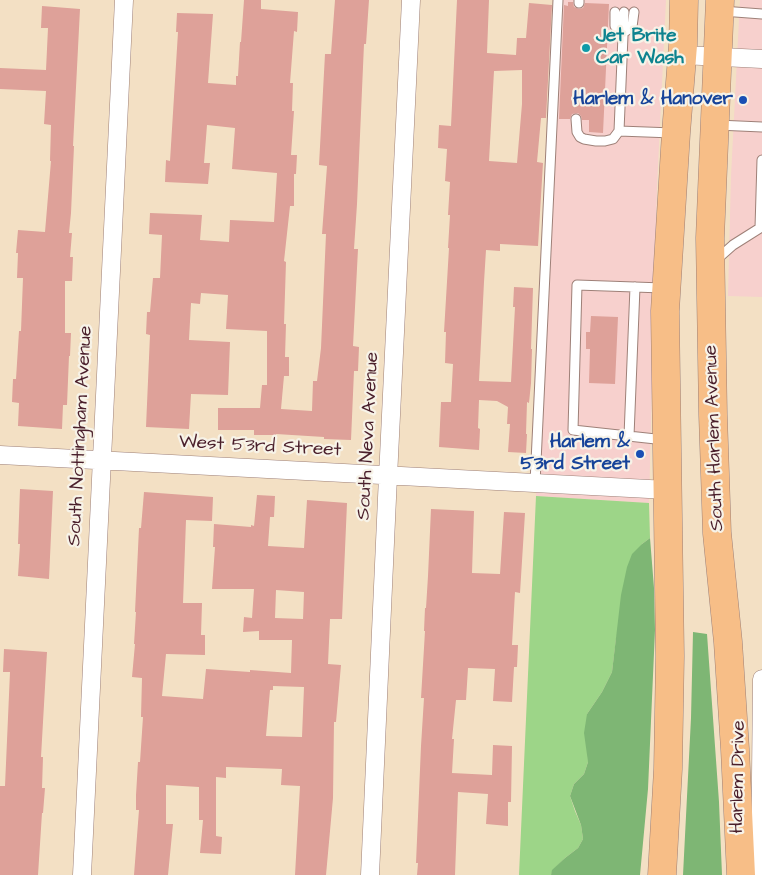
<!DOCTYPE html>
<html>
<head>
<meta charset="utf-8">
<style>
	body { margin:0 }
	canvas { display:block; background:#f3e0c4 }
</style>
</head>
<body>
<canvas width="762" height="875"></canvas>
<script>
const c = document.querySelector('canvas').getContext('2d');
c.lineJoin = 'round';
function fill(path, color) { c.fillStyle = color; c.fill(path, 'evenodd'); }
const toPath = rows => new Path2D(rows.map(r => 'M' + r).join(''));
function stroke(path, color, width, dash) { c.strokeStyle = color; c.lineWidth = width; c.lineCap = dash ? 'butt' : 'round'; c.setLineDash(dash || []); c.stroke(path); }
function label(font, color, halo, rows, align = 'center') {
  c.font = font + ' "Architects Daughter",sans-serif'; c.lineWidth = 4.5; c.setLineDash([]); c.textBaseline = 'middle'; c.strokeStyle = halo; c.fillStyle = color; for (const [text, x, y, turn = 0] of rows) {
    c.save(); c.translate(x, y); c.rotate((+turn || 0) * Math.PI / 180); c.textAlign = isNaN(turn) ? turn : align; if (halo) c.strokeText(text, 0, 0); c.fillText(text, 0, 0); c.restore();
  }
}
const built = toPath([
	[558,0,666,0,657,187,649,503,536,496],
	[740,0,762,0,762,297,728,296,731,176]
]);
const green = toPath([
	[536,496,649,503,650,538,642,544,616,639,612,672,602,692,587,714,588,762,584,774,574,784,570,796,575,811,581,825,583,839,578,848,565,858,553,870,551,875,519,875]
]);
const forest = toPath([
	[650,538,654,588,655,630,648,789,640,875,551,875,552,870,565,858,578,848,583,839,581,825,570,796,574,784,584,774,588,762,584,733,587,714,602,692,612,672,621,595,627,567,632,554,642,544],
	[693,632,707,634,719,802,722,875,683,875,691,718]
]);
const building = toPath([
	[244,0,261,0,261,9,298,12,297,32,294,31,290,83,293,83,292,111,294,111,291,155,297,155,296,174,294,174,294,206,290,206,284,261,286,262,284,324,286,324,285,357,289,357,289,376,284,376,281,409,312,411,313,381,317,381,321,348,326,234,322,234,327,166,319,165,325,54,331,54,335,0,369,0,366,44,364,44,357,204,354,249,358,249,353,346,359,347,358,371,354,371,351,440,324,439,324,437,276,434,276,435,254,435,254,430,218,430,218,408,260,408,262,385,267,385,267,331,226,329,228,295,201,293,200,304,191,303,189,340,230,342,228,395,191,394,189,429,146,427,150,335,146,334,147,312,150,312,153,278,160,278,162,235,149,234,150,213,202,215,200,240,229,242,230,220,274,222,277,173,232,169,235,128,207,125,204,163,210,163,208,184,165,182,166,160,170,161,178,32,176,32,177,13,213,14,208,83,236,85,236,76,238,76,240,42,241,42],
	[457,0,489,0,487,53,516,55,517,38,526,38,529,3,552,5,546,118,541,118,537,162,543,163,538,246,500,244,500,251,486,250,484,282,479,381,511,382,515,307,513,307,514,287,533,288,531,349,532,349,531,383,529,403,527,402,526,434,527,434,526,453,508,452,510,424,507,424,508,407,497,401,479,400,478,428,480,429,479,450,439,447,441,402,451,402,453,364,445,363,446,332,444,332,449,248,448,248,450,215,448,215,450,182,445,181,447,149,438,148,439,125,451,126],
	[522,70,522,104,517,163,489,161,494,71],
	[568,2,573,2,574,7,579,9,583,8,585,3,609,4,603,133,589,132,589,120,582,120,581,116,578,113,572,114,570,119,559,119,564,5,568,6],
	[42,6,80,9,73,146,74,146,71,213,69,233,72,233,70,257,73,257,72,281,65,281,65,333,71,333,70,356,69,356,67,405,63,405,62,429,18,426,19,403,12,402,13,379,16,379,19,331,21,331,23,278,17,278,18,253,16,253,18,230,45,232,51,161,50,161,51,125,44,124,46,91,0,89,0,68,46,70,48,28,41,28],
	[591,316,618,317,615,384,589,383,590,349,586,349,586,332,590,332],
	[20,489,53,491,49,579,18,576,20,544,18,544],
	[144,492,213,497,212,521,186,520,183,603,202,603,201,635,205,635,205,655,166,654,162,696,203,699,206,669,250,672,250,670,291,673,292,640,259,640,259,631,243,632,244,617,252,618,254,589,212,589,215,547,213,547,214,524,251,527,251,525,254,526,257,495,275,496,274,517,270,517,268,546,304,548,307,500,347,503,342,619,330,619,328,664,341,665,336,722,334,722,333,798,326,875,295,875,300,786,281,785,282,769,226,767,226,778,216,777,216,836,222,837,221,854,200,853,203,820,199,820,199,787,166,785,166,824,173,824,168,875,134,875,139,810,136,810,136,795,138,762,140,762,143,717,141,717,142,678,132,677,135,644,134,644,136,612,135,612,139,528,141,528],
	[276,590,304,592,303,619,275,618],
	[273,686,304,687,302,737,266,736,270,690,273,690],
	[431,509,474,511,472,573,500,574,504,512,525,513,520,593,515,592,512,645,518,645,517,667,514,667,512,702,493,701,495,669,468,668,466,700,456,700,452,739,454,739,452,773,492,775,493,745,512,746,511,802,508,802,508,826,486,824,488,794,458,792,455,875,417,875,418,863,416,863,421,746,424,698,421,698,425,631,424,631,425,608,426,608,428,576],
	[4,649,47,652,41,757,43,757,42,788,45,788,43,813,42,813,38,875,0,875,0,786,5,786,10,672,3,672]
]);
const service = toPath([
	[579,3,579,0],
	[722,11,762,14],
	[615,12,615,26,623,33],
	[624,12,619,131,673,133],
	[623,33,632,27,634,12],
	[576,119,577,132,580,137,584,139,596,141,605,141,613,139,619,131],
	[717,125,762,127],
	[715,261,733,245,760,228,762,160],
	[663,288,577,285,573,430,665,440],
	[629,436,635,287],
	[535,483,558,0]
]);
const minor = toPath([
	[682,55,762,59],
	[0,455,668,490],
	[82,875,124,0],
	[370,875,387,498,411,0],
	[760,875,762,679]
]);
const primary = toPath([
	[720,0,710,238,713,415,717,533,728,642,735,749,741,875],
	[662,875,668,769,670,656,665,311,676,133,683,45,684,0]
]);
const markers = [
	[586,48,5,"#0f9aa8"],
	[743,100,5,"#1a4fb4"],
	[640,454,5,"#1a4fb4"]
];
const cultureNames = [
	["Jet Brite",596,37],
	["Car Wash",596,59]
];
const transitNames = [
	["Harlem & Hanover",733,100],
	["Harlem &",630,443],
	["53rd Street",630,465]
];
const streetNames = [
	["South Nottingham Avenue",81,436,-87],
	["South Neva Avenue",369,436,-87],
	["South Harlem Avenue",715,438,-92],
	["West 53rd Street",260,447,3],
	["Harlem Drive",739,777,-89]
];
fill(built, '#f7d0cd');
fill(green, '#9dd588');
fill(forest, '#7eb674');
fill(building, '#dea199');
stroke(service, '#9e8078', 11);
stroke(minor, '#9e8078', 19);
stroke(primary, '#9e8078', 29);
stroke(service, '#fff', 9);
stroke(minor, '#fff', 18);
stroke(primary, '#f7be87', 28);
for (const [x, y, r, color] of markers) { const dot = new Path2D(); dot.arc(x, y, r, 0, 2 * Math.PI); c.fillStyle = color; c.fill(dot); stroke(dot, '#f7f3e8', 2); }
label('bold 19px', '#0d838f', '#f7f3e8', cultureNames, 'left');
label('bold 19px', '#164399', '#f7f3e8', transitNames, 'right');
label('19px', '#4a1f2b', '#f7f3e8', streetNames);
</script>
</body>
</html>
